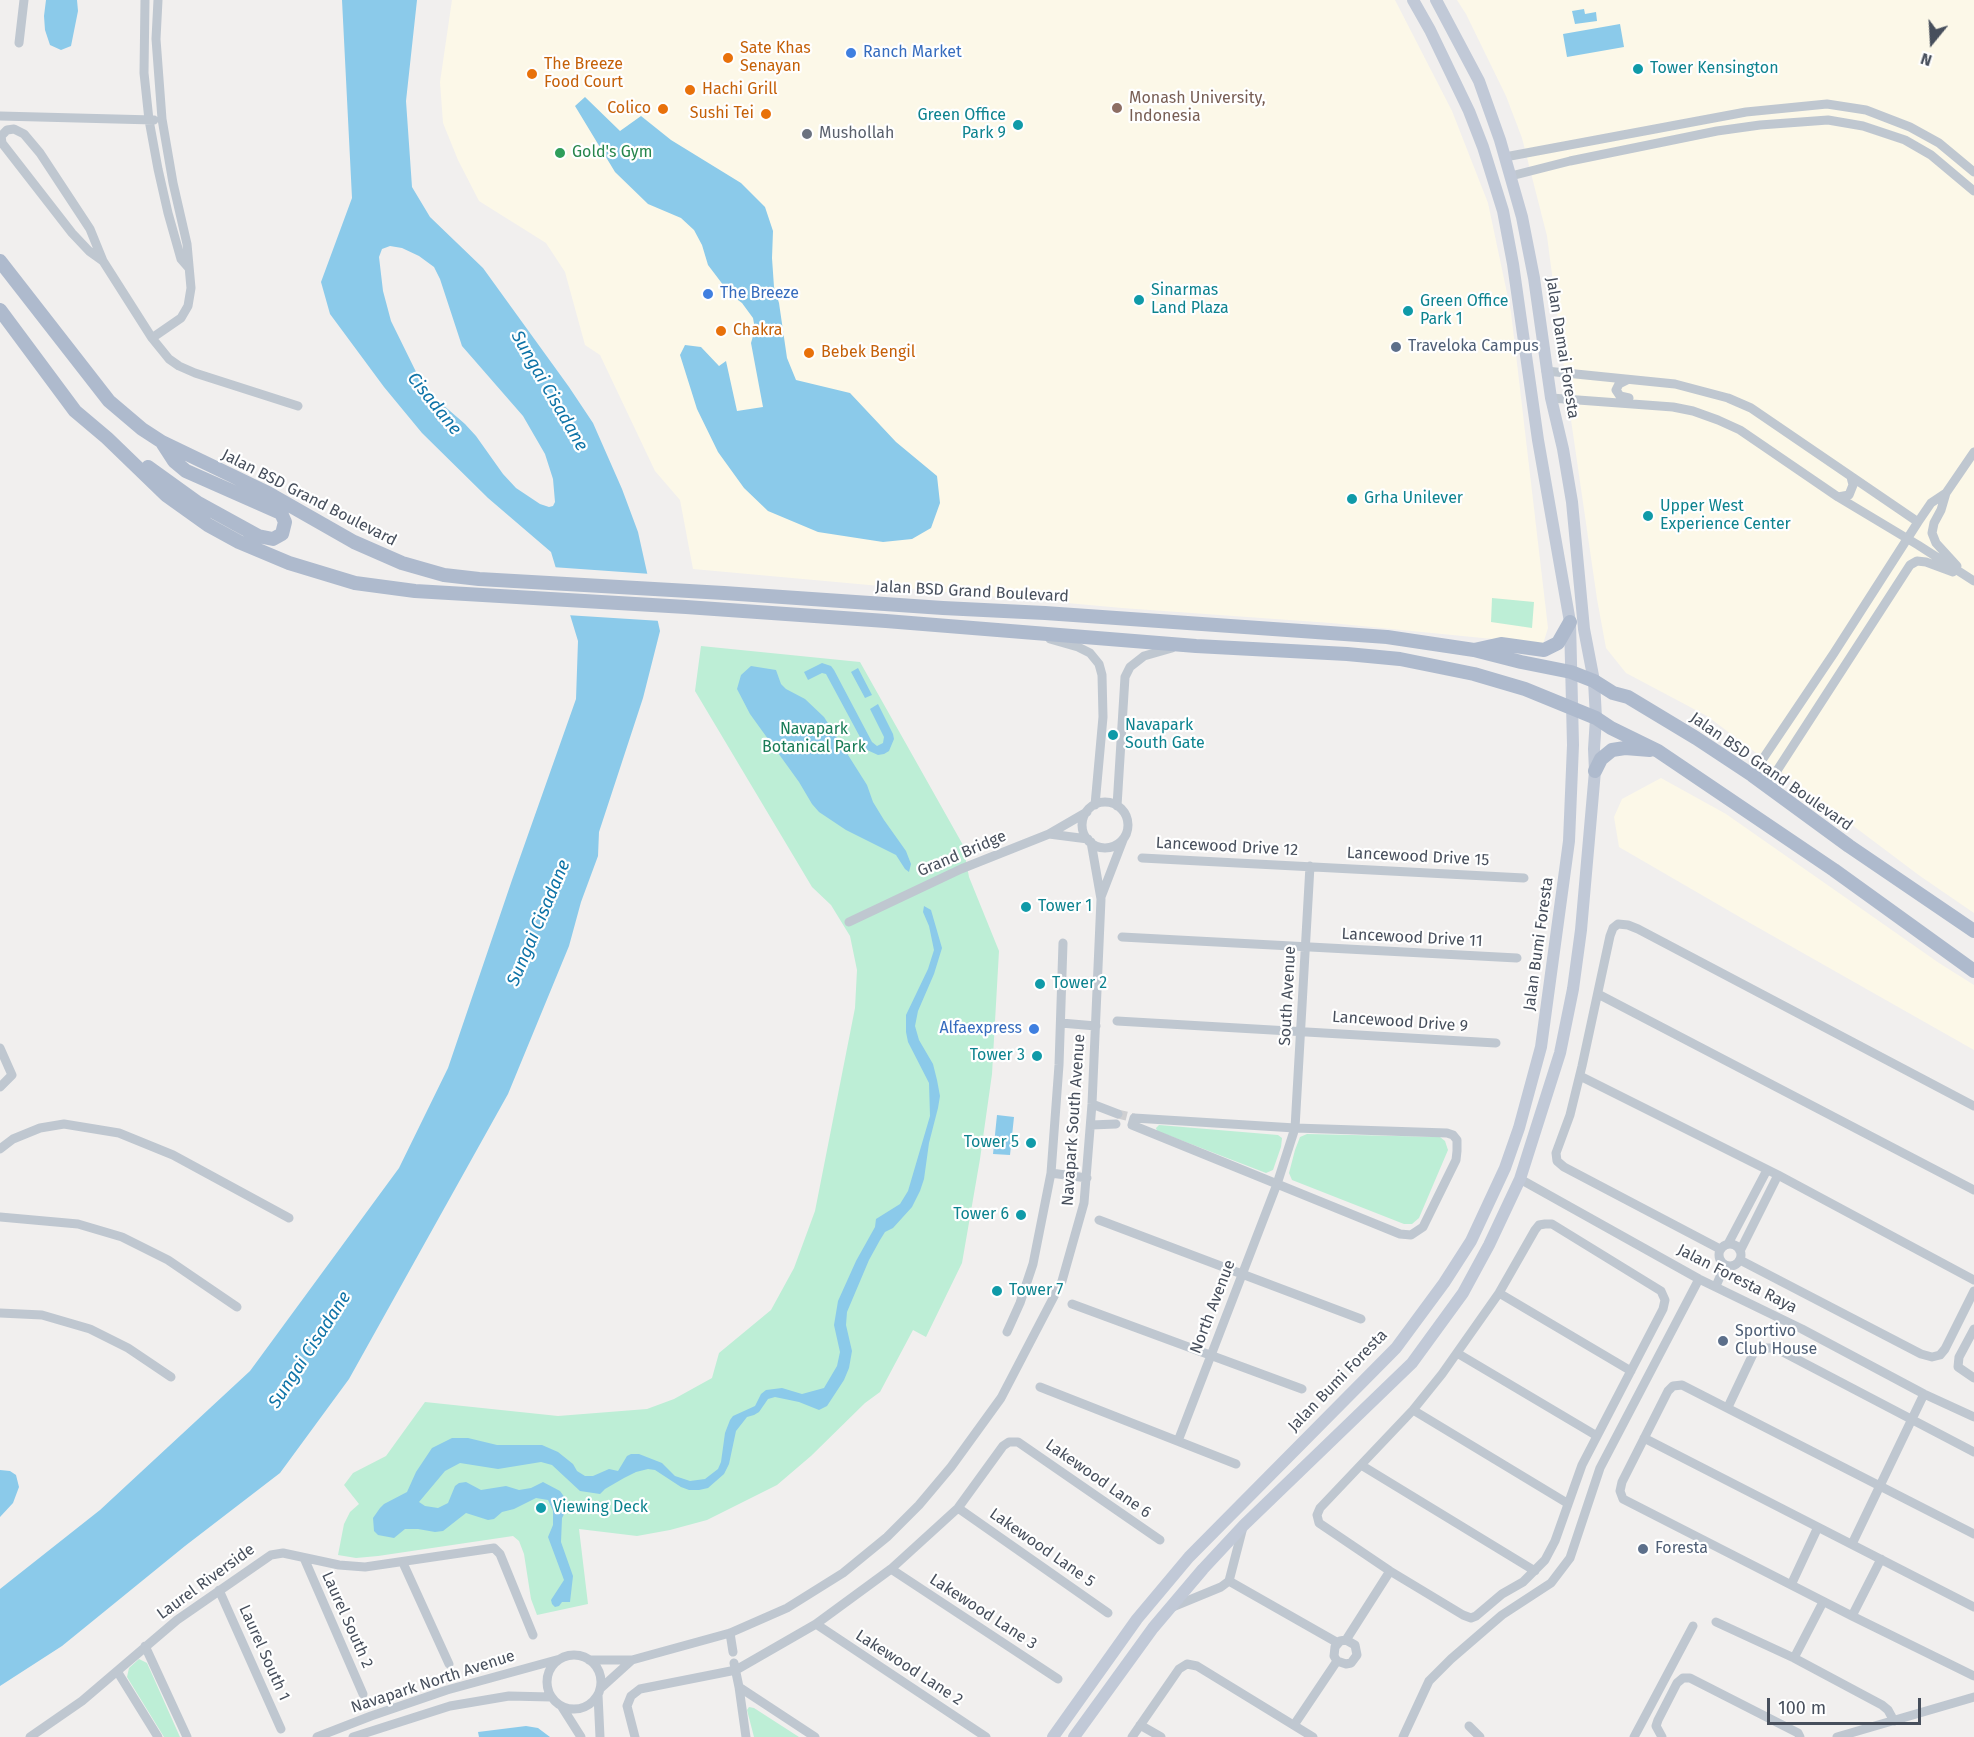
<!DOCTYPE html>
<html>
<head>
<meta charset="utf-8">
<style>
	body { margin:0 }
	#map { position:relative; width:1974px; height:1737px; overflow:hidden; background:#f1efee; font-family:"Fira Sans",sans-serif }
	canvas { display:block }
	.north { position:absolute; left:1902px; top:12px; width:60px; height:60px; -webkit-text-stroke:4px #fff; paint-order:stroke; rotate:198deg; font-size:16px; font-weight:700; line-height:24px; text-align:center; color:#474f5c }
	.north::after { content:''; display:block; margin:auto; width:21px; height:27px; background:#474f5c; clip-path:polygon(50% 0,100% 100%,50% 72%,0 100%) }
	.scale { position:absolute; left:1767px; top:1698px; width:154px; height:27px; box-sizing:border-box; border:3px solid #474f5c; border-top:0; padding-left:8px; font-size:18px; line-height:21px; white-space:nowrap; color:#474f5c; -webkit-text-stroke:4px #fff; paint-order:stroke }
</style>
</head>
<body>
<div id="map">
<canvas width="1974" height="1737"></canvas>
<div class="north">N</div>
<div class="scale">100 m</div>
</div>
<script>
const c = document.querySelector('canvas').getContext('2d');
c.lineJoin = 'round';
function fill(path, color) { c.fillStyle = color; c.fill(path, 'evenodd'); }
const toPath = rows => new Path2D(rows.map(r => 'M' + r).join(''));
function stroke(path, color, width, dash) { c.strokeStyle = color; c.lineWidth = width; c.lineCap = dash ? 'butt' : 'round'; c.setLineDash(dash || []); c.stroke(path); }
function label(font, color, halo, rows, align = 'center') {
  c.font = font + ' "Fira Sans",sans-serif'; c.lineWidth = 4.5; c.setLineDash([]); c.textBaseline = 'middle'; c.strokeStyle = halo; c.fillStyle = color; for (const [text, x, y, turn = 0] of rows) {
    c.save(); c.translate(x, y); c.rotate((+turn || 0) * Math.PI / 180); c.textAlign = isNaN(turn) ? turn : align; if (halo) c.strokeText(text, 0, 0); c.fillText(text, 0, 0); c.restore();
  }
}
const commercial = toPath([
	[452,0,1395,0,1452,111,1488,203,1511,312,1548,628,1543,644,1331,623,1122,608,693,569,680,500,655,471,600,355,585,345,565,272,546,243,479,201,458,160,443,123,440,82],
	[1457,0,1974,0,1974,913,1920,876,1707,716,1626,673,1606,648,1597,599,1570,413,1547,236,1522,138,1506,96,1466,14],
	[1661,778,1726,814,1939,963,1974,985,1974,1050,1750,923,1619,847,1614,817,1622,799]
]);
const green = toPath([
	[1492,598,1534,602,1532,628,1491,622],
	[701,646,860,662,963,845,969,877,999,951,992,1074,980,1159,962,1263,926,1337,913,1330,880,1392,865,1403,811,1456,777,1485,707,1520,670,1530,637,1536,579,1529,588,1604,537,1615,531,1599,524,1554,519,1541,513,1536,378,1556,356,1558,338,1555,344,1524,350,1512,359,1504,344,1485,353,1473,386,1456,425,1402,558,1416,647,1409,674,1399,712,1378,719,1353,771,1310,794,1268,815,1211,855,1008,857,970,850,936,831,905,812,887,695,691],
	[1159,1125,1278,1135,1282,1138,1281,1147,1273,1170,1266,1173,1157,1131,1156,1128],
	[1307,1134,1440,1137,1445,1141,1448,1150,1419,1218,1412,1224,1404,1224,1292,1180,1289,1173,1295,1150,1300,1137],
	[139,1659,147,1663,180,1737,164,1737,127,1677,129,1668],
	[749,1707,754,1708,799,1737,754,1737,747,1710]
]);
const water = toPath([
	[46,0,77,0,78,11,71,46,61,50,50,45,45,30,44,16],
	[342,0,417,0,406,101,412,187,430,217,483,268,569,387,593,423,622,489,638,532,660,631,643,698,599,832,598,856,581,902,569,946,508,1094,349,1379,280,1473,185,1546,62,1646,0,1686,0,1589,100,1510,250,1371,399,1168,448,1068,512,880,576,699,578,641,551,552,488,498,422,433,384,387,330,314,321,282,352,198],
	[390,246,402,248,419,256,434,267,440,279,462,346,523,416,545,454,553,479,555,502,553,506,549,507,540,504,516,488,503,474,476,436,465,424,435,398,421,382,391,321,383,291,379,257,382,249],
	[1584,9,1585,14,1596,12,1597,21,1575,24,1572,11],
	[1620,24,1624,47,1567,57,1563,34],
	[585,97,620,131,641,116,671,140,741,183,765,207,773,231,772,258,774,287,779,303,787,358,796,380,850,393,896,442,937,476,940,503,931,528,912,539,883,542,818,532,768,511,744,488,718,452,697,409,680,355,685,345,701,347,719,366,726,361,737,411,763,407,751,343,755,329,753,318,742,303,730,294,708,265,702,245,694,230,681,218,648,204,615,172,575,106],
	[822,663,831,666,834,670,872,742,877,746,883,743,884,737,870,709,878,704,893,734,894,739,889,751,884,754,878,755,867,750,826,674,822,673,808,680,804,672],
	[751,666,776,670,781,684,786,689,805,699,824,717,867,785,873,802,884,820,906,851,911,864,909,872,905,869,896,855,846,830,819,812,812,804,799,782,750,714,737,689,741,675],
	[858,668,872,695,865,698,851,672],
	[924,906,931,910,942,948,934,974,918,1011,915,1026,919,1040,933,1064,937,1080,940,1096,938,1108,929,1143,924,1179,920,1191,912,1207,893,1228,885,1232,880,1240,869,1260,847,1312,846,1325,852,1351,849,1368,844,1380,827,1406,819,1410,799,1402,775,1397,768,1399,759,1412,754,1415,747,1417,736,1431,729,1464,724,1474,708,1488,699,1490,689,1490,681,1487,655,1470,648,1469,636,1472,624,1478,605,1489,600,1494,580,1491,552,1465,541,1462,498,1469,460,1463,445,1471,419,1502,425,1506,438,1508,448,1503,455,1486,459,1483,466,1482,481,1490,506,1486,519,1490,531,1488,543,1482,560,1491,565,1498,568,1507,562,1518,561,1542,573,1576,570,1602,562,1602,559,1606,555,1607,552,1604,551,1600,564,1580,548,1537,553,1525,553,1511,548,1500,536,1498,514,1509,502,1512,494,1519,488,1520,466,1513,443,1531,435,1532,418,1529,405,1529,394,1538,378,1535,374,1531,373,1518,380,1508,384,1504,407,1492,416,1472,432,1448,452,1438,468,1438,497,1445,542,1445,558,1452,573,1464,577,1471,585,1476,593,1476,609,1469,618,1471,627,1456,631,1454,639,1454,662,1463,675,1476,690,1481,705,1479,718,1469,721,1462,725,1433,730,1420,733,1416,755,1406,761,1394,766,1390,782,1388,802,1394,824,1388,837,1366,840,1352,834,1325,838,1301,856,1261,875,1227,876,1219,900,1204,908,1191,930,1116,929,1083,908,1042,906,1032,906,1015,928,969,934,950,929,926,923,912],
	[997,1115,1014,1117,1010,1155,993,1154],
	[0,1470,10,1471,16,1475,19,1487,13,1503,0,1517],
	[526,1726,538,1728,550,1737,479,1737,478,1732]
]);
const pier = toPath([
	[552,567,651,574,661,621,566,615]
]);
const streetTunnel = toPath([
	[1118,1114,1134,1118]
]);
const street = toPath([
	[145,0,144,73,149,120,158,169,168,213,181,259,188,267],
	[19,43,24,0],
	[0,116,154,120],
	[1505,157,1746,112,1827,104,1866,110,1910,127,1939,143,1974,172],
	[1511,176,1570,161,1717,131,1760,125,1828,120,1863,126,1905,140,1931,155,1974,191],
	[103,261,89,251,72,233,2,143,1,136,7,130,14,129,24,134,40,153,90,229,103,261,152,338,169,359,179,366,195,373,298,406],
	[152,338,181,318,188,306,191,288,187,244,173,183,162,119,156,39,158,0],
	[1546,371,1675,384,1728,398,1751,408,1918,522],
	[1627,380,1619,384,1616,390,1620,396,1629,398],
	[1551,398,1673,407,1693,411,1718,420,1740,430,1838,497,1918,545,1974,581],
	[1838,497,1849,495,1853,485,1851,477],
	[1957,566,1936,543,1932,533,1934,523,1941,510,1946,493,1974,452],
	[1050,639,1078,647,1090,653,1099,664,1102,675,1103,717,1095,805],
	[1752,775,1834,653,1918,522,1931,503,1946,493],
	[1767,786,1910,565,1917,561,1926,562,1953,572],
	'1082 825a23 23 0 1 1 46 0a23 23 0 1 1-46 0Z',
	[1117,806,1125,677,1130,667,1144,656,1172,648],
	[1049,834,1088,839],
	[1142,858,1524,878],
	[1101,897,1123,840],
	[849,922,961,869,1049,834,1087,812],
	[1122,937,1517,958],
	[1598,994,1974,1190],
	[1117,1021,1496,1043],
	[1061,1023,1096,1026],
	[0,1048,12,1075,0,1087],
	[1580,1076,1778,1175,1974,1280],
	[1092,1104,1118,1114],
	[1134,1118,1295,1128,1447,1133,1453,1135,1457,1140,1457,1151,1456,1160,1423,1227,1411,1235,1400,1234,1132,1125,1134,1118],
	[1091,1125,1116,1124],
	[0,1149,13,1139,40,1128,64,1124,119,1133,173,1155,289,1218],
	[1051,1173,1087,1178],
	[1520,1179,1699,1279,1802,1329,1924,1394,1974,1417],
	[0,1217,78,1224,122,1237,168,1260,237,1307],
	[1099,1220,1361,1319],
	[1545,1224,1552,1224,1661,1291,1665,1300,1663,1309,1582,1465,1555,1541,1545,1560,1523,1582,1502,1594,1476,1616,1471,1618,1463,1615,1390,1571,1319,1523,1317,1515,1320,1508,1413,1410,1442,1374,1499,1293,1535,1230,1539,1225,1545,1224],
	[1728,1244,1767,1170],
	'1719 1255a11 11 0 1 1 22 0a11 11 0 1 1-22 0Z',
	[1720,1249,1564,1167,1557,1161,1556,1153,1570,1115,1582,1066,1610,936,1613,928,1618,924,1628,925,1638,929,1974,1106],
	[1740,1251,1778,1175],
	[1740,1260,1921,1354,1932,1357,1940,1355,1945,1349,1974,1291],
	[1716,1286,1725,1265],
	[1499,1293,1631,1371],
	[1072,1304,1302,1389],
	[0,1313,42,1315,90,1329,128,1348,171,1377],
	[1974,1329,1959,1357,1958,1367,1974,1378],
	[1007,1332,1020,1303,1033,1264,1051,1173,1059,1065,1063,943],
	[1457,1353,1597,1436],
	[1040,1387,1236,1464],
	[1728,1407,1754,1352,1760,1348,1770,1348,1781,1351,1974,1452],
	[1413,1410,1567,1503],
	[1644,1438,1974,1607],
	[1178,1441,1277,1184,1295,1128,1310,866],
	[1361,1465,1535,1571],
	[958,1508,1108,1613],
	[1974,1534,1682,1385,1673,1386,1668,1391,1622,1482,1620,1491,1623,1499,1852,1616,1974,1676],
	[1852,1544,1924,1394],
	[304,1558,363,1694],
	[403,1563,449,1664],
	[891,1569,1058,1679],
	[1229,1581,1338,1643],
	[1791,1585,1818,1527],
	[219,1590,281,1729],
	[1170,1608,1221,1587,1229,1581,1243,1527],
	[1852,1616,1881,1559],
	[1716,1622,1794,1658,1882,1705,1888,1710,1894,1721],
	[816,1624,986,1737],
	[730,1633,733,1652],
	[1346,1640,1355,1645,1357,1655,1351,1663,1346,1664,1337,1661,1334,1656,1335,1647,1340,1641,1346,1640,1390,1571],
	[145,1646,187,1737],
	'547 1682a27 27 0 1 1 54 0a27 27 0 1 1-54 0Z',
	[1794,1658,1823,1602],
	[589,1660,632,1660,730,1633,787,1608,843,1573,887,1537,919,1505,951,1467,1001,1398,1062,1281,1084,1203,1092,1104,1101,899,1091,842],
	[734,1663,739,1687,815,1737],
	[117,1671,158,1737],
	[739,1687,746,1737],
	[601,1688,632,1660],
	[598,1695,600,1737],
	[562,1707,581,1737],
	[1140,1725,1161,1737],
	[1294,1725,1337,1661],
	[1469,1726,1480,1737],
	[30,1737,82,1701,177,1620,271,1555,283,1553,339,1565,365,1567,494,1548,500,1554,533,1635],
	[317,1737,371,1716,447,1690,560,1659],
	[353,1737,450,1706,509,1696,551,1697],
	[635,1737,627,1706,631,1696,640,1689,736,1670,816,1624,891,1569,958,1508,1003,1446,1009,1442,1018,1442,1160,1540],
	[1132,1737,1179,1669,1187,1664,1197,1666,1313,1737],
	[1403,1737,1429,1681,1451,1659,1502,1615,1551,1583,1570,1558,1600,1468,1699,1279],
	[1634,1737,1693,1626],
	[1662,1737,1656,1726,1658,1720,1677,1683,1683,1678,1690,1678,1798,1733,1800,1737],
	[1837,1737,1974,1697]
]);
const secondary = toPath([
	[1053,1737,1137,1619,1189,1557,1396,1348,1444,1283,1471,1241,1505,1168,1519,1128,1541,1047,1569,841,1573,745,1570,622,1538,440,1513,264,1503,211,1483,147,1469,111,1430,30,1413,0],
	[1074,1737,1153,1628,1203,1569,1244,1525,1412,1363,1463,1293,1489,1245,1520,1179,1560,1053,1573,989,1581,930,1595,771,1594,749,1596,718,1594,681,1584,629,1572,502,1563,449,1551,398,1534,278,1522,217,1500,140,1479,81,1436,0]
]);
const primary = toPath([
	[0,261,109,401,142,429,162,442,268,493,354,542,402,563,444,575,479,579,724,593,943,608,1045,613,1387,637,1474,650,1521,662,1571,672,1594,681,1613,693,1628,697,1696,738,1752,775,1849,846,1974,931],
	[0,310,75,411,107,438,166,495,208,525,239,542,289,563,355,583,415,591,686,607,886,621,1196,646,1347,654,1400,659,1474,674,1525,689,1596,718,1611,728,1658,751,1834,870,1974,971],
	[148,467,198,503,258,536,273,539,282,534,285,522,281,513,186,471,174,461,163,444],
	[1474,650,1501,644,1544,650,1558,643,1570,622],
	[1595,771,1601,759,1612,750,1625,748,1650,750]
]);
const markers = [
	[851,53,6,"#3f7fe0"],
	[728,58,6,"#e8710a"],
	[1638,69,6,"#0f9aa8"],
	[532,74,6,"#e8710a"],
	[690,90,6,"#e8710a"],
	[1117,108,6,"#8d6e63"],
	[663,109,6,"#e8710a"],
	[766,114,6,"#e8710a"],
	[1018,125,6,"#0f9aa8"],
	[807,134,6,"#6b7280"],
	[560,153,6,"#2e9e5b"],
	[708,294,6,"#3f7fe0"],
	[1139,300,6,"#0f9aa8"],
	[1408,311,6,"#0f9aa8"],
	[721,331,6,"#e8710a"],
	[1396,347,6,"#5c6f8a"],
	[809,353,6,"#e8710a"],
	[1352,499,6,"#0f9aa8"],
	[1648,516,6,"#0f9aa8"],
	[1113,735,6,"#0f9aa8"],
	[1026,907,6,"#0f9aa8"],
	[1040,984,6,"#0f9aa8"],
	[1034,1029,6,"#3f7fe0"],
	[1037,1056,6,"#0f9aa8"],
	[1031,1143,6,"#0f9aa8"],
	[1021,1215,6,"#0f9aa8"],
	[997,1291,6,"#0f9aa8"],
	[1723,1341,6,"#5c6f8a"],
	[541,1508,6,"#0f9aa8"],
	[1643,1549,6,"#5c6f8a"]
];
const foodNames = [
	["Sate Khas",740,49],
	["Senayan",740,67],
	["The Breeze",544,65],
	["Food Court",544,83],
	["Hachi Grill",702,90],
	["Colico",651,109,"right"],
	["Sushi Tei",754,114,"right"],
	["Chakra",733,331],
	["Bebek Bengil",821,353]
];
const shopNames = [
	["Ranch Market",863,53],
	["The Breeze",720,294],
	["Alfaexpress",1022,1029,"right"]
];
const cultureNames = [
	["Tower Kensington",1650,69],
	["Green Office",1006,116,"right"],
	["Park 9",1006,134,"right"],
	["Sinarmas",1151,291],
	["Land Plaza",1151,309],
	["Green Office",1420,302],
	["Park 1",1420,320],
	["Grha Unilever",1364,499],
	["Upper West",1660,507],
	["Experience Center",1660,525],
	["Navapark",1125,726],
	["South Gate",1125,744],
	["Tower 1",1038,907],
	["Tower 2",1052,984],
	["Tower 3",1025,1056,"right"],
	["Tower 5",1019,1143,"right"],
	["Tower 6",1009,1215,"right"],
	["Tower 7",1009,1291],
	["Viewing Deck",553,1508]
];
const educationNames = [
	["Monash University,",1129,99],
	["Indonesia",1129,117]
];
const worshipNames = [
	["Mushollah",819,134]
];
const leisureNames = [
	["Gold's Gym",572,153]
];
const serviceNames = [
	["Traveloka Campus",1408,347],
	["Sportivo",1735,1332],
	["Club House",1735,1350],
	["Foresta",1655,1549]
];
const streetNames = [
	["Jalan Damai Foresta",1562,348,81],
	["Jalan BSD Grand Boulevard",309,498,27],
	["Jalan BSD Grand Boulevard",972,592,3],
	["Jalan BSD Grand Boulevard",1771,772,35],
	["Lancewood Drive 12",1227,847,3],
	["Grand Bridge",962,854,-23],
	["Lancewood Drive 15",1418,857,3],
	["Lancewood Drive 11",1412,938,3],
	["Jalan Bumi Foresta",1539,944,-82],
	["South Avenue",1288,996,-87],
	["Lancewood Drive 9",1400,1022,4],
	["Navapark South Avenue",1074,1120,-86],
	["Jalan Foresta Raya",1737,1279,27],
	["North Avenue",1213,1307,-69],
	["Jalan Bumi Foresta",1338,1381,-46],
	["Lakewood Lane 6",1098,1479,35],
	["Lakewood Lane 5",1042,1548,35],
	["Laurel Riverside",206,1582,-36],
	["Lakewood Lane 3",983,1612,33],
	["Laurel South 2",347,1620,66],
	["Laurel South 1",264,1653,66],
	["Lakewood Lane 2",909,1668,33],
	["Navapark North Avenue",433,1682,-18]
];
const parkNames = [
	["Navapark",814,730],
	["Botanical Park",814,748]
];
const waterNames = [
	["Sungai Cisadane",549,391,60],
	["Cisadane",434,404,51],
	["Sungai Cisadane",539,923,-67],
	["Sungai Cisadane",310,1350,-57]
];
fill(commercial, '#fcf8e8');
fill(green, '#bdeed6');
fill(water, '#8bcaea');
fill(pier, '#f1efee');
stroke(streetTunnel, '#cfcfd1', 9, [9, 4.5]);
stroke(street, '#bfc7d0', 9);
stroke(secondary, '#c1c9d7', 12);
stroke(primary, '#aebacd', 14);
for (const [x, y, r, color] of markers) { const dot = new Path2D(); dot.arc(x, y, r, 0, 2 * Math.PI); c.fillStyle = color; c.fill(dot); stroke(dot, '#fff', 2); }
label('16px', '#c56008', '#fff', foodNames, 'left');
label('16px', '#366cbe', '#fff', shopNames, 'left');
label('16px', '#0d838f', '#fff', cultureNames, 'left');
label('16px', '#785e54', '#fff', educationNames, 'left');
label('16px', '#5b616d', '#fff', worshipNames, 'left');
label('16px', '#27864d', '#fff', leisureNames, 'left');
label('16px', '#4e5e75', '#fff', serviceNames, 'left');
label('16px', '#474f5c', '#fff', streetNames);
label('16px', '#187c57', '#fff', parkNames);
label('italic 18px', '#0e73a7', '#fff', waterNames);
</script>
</body>
</html>
